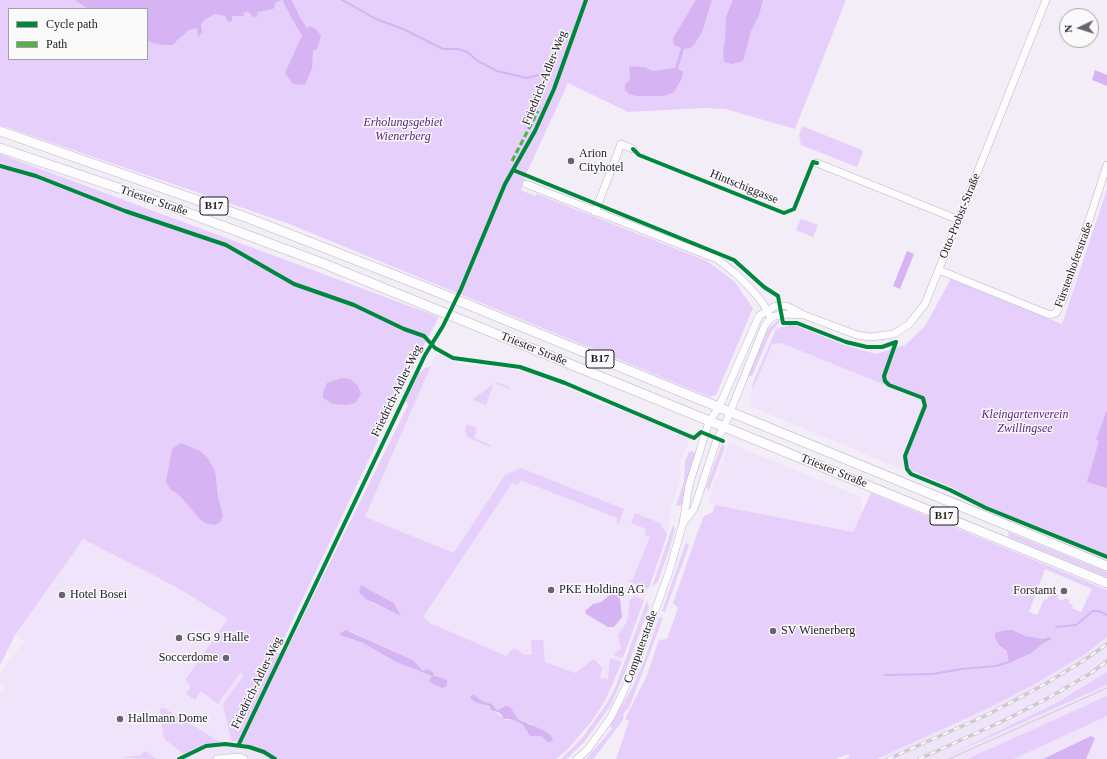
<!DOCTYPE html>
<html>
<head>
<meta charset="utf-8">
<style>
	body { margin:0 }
	#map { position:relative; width:1107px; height:759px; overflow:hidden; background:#f3edf8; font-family:"Times New Roman",serif }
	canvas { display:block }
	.legend { position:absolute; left:8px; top:8px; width:140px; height:52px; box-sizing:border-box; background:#fafafa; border:1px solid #a2a0a5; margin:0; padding:5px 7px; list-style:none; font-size:12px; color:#1f1925 }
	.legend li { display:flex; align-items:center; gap:8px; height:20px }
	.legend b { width:20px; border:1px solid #a2a0a5 }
	.north { position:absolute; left:1059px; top:8px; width:40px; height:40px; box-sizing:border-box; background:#fafafa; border:1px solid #a2a0a5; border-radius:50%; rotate:266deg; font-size:11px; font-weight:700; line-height:16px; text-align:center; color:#1f1925 }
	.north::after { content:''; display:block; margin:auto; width:14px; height:18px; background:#69636f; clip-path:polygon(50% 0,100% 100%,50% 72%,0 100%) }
</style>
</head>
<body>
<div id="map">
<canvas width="1107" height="759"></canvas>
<ul class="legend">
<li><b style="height:5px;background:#00873e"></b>Cycle path</li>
<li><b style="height:5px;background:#55b145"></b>Path</li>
</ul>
<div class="north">N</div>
</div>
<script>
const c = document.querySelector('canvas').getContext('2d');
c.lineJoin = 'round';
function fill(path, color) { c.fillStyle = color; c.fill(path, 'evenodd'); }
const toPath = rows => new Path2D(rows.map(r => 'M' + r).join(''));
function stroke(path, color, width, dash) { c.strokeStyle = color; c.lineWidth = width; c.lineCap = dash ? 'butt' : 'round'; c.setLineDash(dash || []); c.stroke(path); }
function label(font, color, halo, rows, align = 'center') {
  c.font = font + ' "Times New Roman",serif'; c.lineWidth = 3; c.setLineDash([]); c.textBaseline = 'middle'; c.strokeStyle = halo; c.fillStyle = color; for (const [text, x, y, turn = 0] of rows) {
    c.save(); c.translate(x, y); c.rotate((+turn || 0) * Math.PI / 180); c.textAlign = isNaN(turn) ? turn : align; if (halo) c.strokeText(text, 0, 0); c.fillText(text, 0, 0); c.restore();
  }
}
const built = toPath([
	[781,343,920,399,922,404,903,459,905,468,896,467,750,406,751,392,772,344],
	[437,353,463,365,500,367,530,373,606,405,640,417,690,439,681,460,679,482,671,508,668,530,659,558,615,680,605,701,403,625,365,517],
	[729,443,861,497,862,504,861,514,853,532,715,505,708,502],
	[82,539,176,587,228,619,241,673,244,675,232,740,253,747,278,759,0,759,0,692,5,687,0,683,0,674,24,641,15,635],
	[1107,637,1107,672,1056,703,974,744,1107,685,1107,696,967,759,877,759,989,708,1035,684,1085,654],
	[1107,716,1107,759,1014,759]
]);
const green = toPath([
	[0,0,846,0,795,129,725,109,705,108,628,112,568,83,527,172,521,190,535,196,537,194,707,261,734,281,753,308,716,395,710,397,287,223,0,125],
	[9,9,147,9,147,59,9,59],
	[802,126,862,150,863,152,857,167,801,145,799,135],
	[0,154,439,317,417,358,277,653,285,653,408,405,405,401,419,373,425,368,431,366,365,517,454,553,505,475,521,468,624,509,619,523,617,524,617,518,520,480,518,485,512,483,423,617,430,623,506,656,514,648,525,655,532,654,531,640,543,640,545,662,575,673,594,659,602,668,600,678,608,679,610,658,622,662,605,701,591,722,567,750,556,759,278,759,253,747,231,740,223,704,244,675,240,673,218,704,201,691,195,700,186,694,191,686,185,680,228,619,176,587,83,539,15,635,0,665],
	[367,588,394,603,401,615,372,603],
	[350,631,413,660,423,671,432,675,442,677,432,676,396,662,363,643,340,635],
	[473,694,482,702,492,704,497,710,503,707,511,709,512,713,518,719,532,724,530,736,522,724,510,719,506,720,483,703,474,702,471,695],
	[1107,189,1107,556,988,507,951,487,905,468,903,459,922,404,920,399,781,343,772,344,752,391,753,383,776,329,792,324,844,345,876,354,905,345,925,326,951,279,1062,324],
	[801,219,818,225,813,237,796,230],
	[779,319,779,322,771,332,752,376,748,376,768,329],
	[496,382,510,387,509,389,494,383,486,405,472,400],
	[467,424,477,428,474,438,490,445,490,447,467,437,465,430],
	[722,444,725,447,709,490,706,487],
	[692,451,695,454,682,505,676,506,684,481,685,461,689,452],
	[871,493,1107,590,1107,637,1085,654,1035,684,989,708,877,759,844,759,850,757,848,754,836,759,616,759,629,721,625,719,647,675,659,640,667,639,678,608,673,603,698,531,704,516,713,512,715,505,853,532],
	[1045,569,1092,589,1081,612,1072,608,1073,605,1068,603,1070,600,1064,598,1063,601,1057,598,1059,595,1053,593,1052,596,1049,595,1047,600,1044,599,1037,615,1029,612],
	[635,513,660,523,667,535,649,588,644,588,626,580,632,581,650,537,644,535,646,529,631,523],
	[673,525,675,529,669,550,658,581,652,587],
	[1008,532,1107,572,1107,577,1009,537],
	[686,542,689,546,683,562,665,612,662,611],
	[635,596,644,600,623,658,613,655,621,649,618,635,627,622,630,600],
	[647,600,649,607,628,665,611,705,585,741,567,759,561,759,582,738,607,703,615,688],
	[659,617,663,618,629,708,624,712,623,720,598,753,593,759,586,759,612,729,610,725,632,688,644,661],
	[1107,672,1107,685,945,757,1056,703],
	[1107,696,1107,716,1014,759,967,759],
	[164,708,220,742,206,745,184,754,164,739,160,711,160,709],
	[145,751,156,759,122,758,141,755]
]);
const water = toPath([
	[75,0,282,0,276,2,273,9,258,12,256,17,252,16,248,11,243,13,244,16,232,16,232,21,228,22,225,16,215,14,204,20,201,25,202,32,198,37,197,28,189,30,172,45,161,45,147,41,147,9,88,9],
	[696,0,712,0,702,32,694,45,690,48,684,49,678,69,683,72,682,78,674,92,664,96,636,96,629,94,625,90,625,85,630,79,629,66,644,67,653,71,675,68,681,48,674,45,673,38],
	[733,0,763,0,759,15,751,31,743,61,732,64,724,62,723,52,725,40,726,17],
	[310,26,317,30,321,36,317,49,313,51,312,68,305,85,293,84,285,73,304,31],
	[1095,70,1107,75,1107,86,1092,80],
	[907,251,914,254,900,289,893,286],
	[341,378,350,379,358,386,361,394,355,403,348,405,333,404,323,398,323,392,327,383],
	[1107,410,1107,488,1087,482,1099,441,1096,440],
	[181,443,200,451,208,458,215,471,218,497,223,516,220,522,215,525,205,523,199,518,178,494,170,489,166,482,172,449],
	[361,585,394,603,401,616,366,599,359,592],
	[610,595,617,595,620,599,622,617,614,627,608,627,586,614,585,611,593,604,601,602],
	[346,630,413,660,423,671,427,669,434,673,433,675,447,680,447,686,442,688,435,685,429,681,432,676,396,662,363,643,340,635,340,633],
	[1006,630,1012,630,1025,636,1043,639,1050,637,1052,639,1045,642,1031,653,1009,663,1007,651,999,645,995,637,995,633],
	[473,694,482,701,492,704,497,710,505,706,510,707,518,719,545,731,550,735,553,739,552,741,547,742,542,736,530,736,522,724,510,719,504,719,500,713,491,710,489,706,474,702,470,697],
	[1091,736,1095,738,1086,759,1043,759]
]);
const stream = toPath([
	[342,0,376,19,403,29,443,49,458,49,467,52,478,61,497,71,527,78,547,73],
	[1056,627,1076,625,1093,611,1099,611,1107,615],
	[885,675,933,674,961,669,996,666,1009,662]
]);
const canal = toPath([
	[287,0,296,18],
	[299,23,304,31]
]);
const minor = toPath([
	[817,163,959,220],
	[526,184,717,259,735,273,751,289,762,302,771,318],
	[595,212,621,144,633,149],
	[939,270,1050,315,1056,313,1063,300,1107,165],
	[683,523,694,509,717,439,724,427,765,325,771,318,775,316,787,314,801,315],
	[217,759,239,757,244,759],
	[577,759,588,749,611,717,633,672,669,572,683,523,689,485,709,422,719,407,759,316,775,306,787,306,804,315,857,335,871,337,894,334,909,324,925,304,1046,0]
]);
const major = toPath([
	[0,131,248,218,425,287,1107,566],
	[0,148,148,198,322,263,1107,583]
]);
const tram = toPath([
	[949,759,1107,688]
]);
const rail = toPath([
	[888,759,987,715,1045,684,1083,661,1107,644],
	[919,759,1005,720,1050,697,1091,673,1107,661]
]);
const quiet = toPath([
	[512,161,538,111]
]);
const cycleway = toPath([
	[633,149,639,155,784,213,794,209,813,162,817,163],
	[0,166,36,176,125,211,226,245,294,284,354,305,404,329,424,336,435,348,453,358,520,367,565,383,694,438,701,432,723,441],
	[513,170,734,260,764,287,778,296,783,323,797,323,846,342,867,347,882,347,896,342],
	[896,342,884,376,885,381,889,385,923,398,925,406,905,456,907,469,911,474,950,490,986,508,1107,557],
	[239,744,425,355,443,326,461,289,505,184,535,131,554,89,586,0],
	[179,759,206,746,225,744,249,747,264,752,275,759]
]);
const markers = [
	[571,161,4,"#69636f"],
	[551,590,4,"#69636f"],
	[1064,591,4,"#69636f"],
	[62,595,4,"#69636f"],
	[773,631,4,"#69636f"],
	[179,638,4,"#69636f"],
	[226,658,4,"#69636f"],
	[120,719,4,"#69636f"]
];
const shields = [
	[214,206,28],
	[600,359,28],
	[944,516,28]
];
const shieldNames = [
	["B17",214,206],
	["B17",600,359],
	["B17",944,516]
];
const streetNames = [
	["Friedrich-Adler-Weg",545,78,-68],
	["Hintschiggasse",744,187,22],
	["Triester Straße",154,201,19],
	["Otto-Probst-Straße",960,216,-68],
	["Fürstenhoferstraße",1074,265,-70],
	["Triester Straße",534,349,22],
	["Friedrich-Adler-Weg",397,391,-64],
	["Triester Straße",834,471,22],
	["Computerstraße",641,647,-70],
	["Friedrich-Adler-Weg",257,683,-64]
];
const parkNames = [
	["Erholungsgebiet",403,123],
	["Wienerberg",403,137],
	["Kleingartenverein",1025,415],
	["Zwillingsee",1025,429]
];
const poiNames = [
	["Arion",579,154],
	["Cityhotel",579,168],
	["PKE Holding AG",559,590],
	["Forstamt",1056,591,"right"],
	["Hotel Bosei",70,595],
	["SV Wienerberg",781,631],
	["GSG 9 Halle",187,638],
	["Soccerdome",218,658,"right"],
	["Hallmann Dome",128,719]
];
fill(built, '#f0e4fb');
fill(green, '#e6cffa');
fill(water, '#d6b4f3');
stroke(stream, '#d6b4f3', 2);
stroke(canal, '#d6b4f3', 8);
stroke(minor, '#bdb7c2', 8);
stroke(major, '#bdb7c2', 10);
stroke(minor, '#fdfcfe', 7);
stroke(major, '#fdfcfe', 9);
stroke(tram, '#cdcbce', 1);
stroke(rail, '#cdcbce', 3.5);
stroke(rail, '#fafafa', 2, [6]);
stroke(quiet, '#55b145', 3, [6, 3]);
stroke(cycleway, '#00873e', 4);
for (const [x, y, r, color] of markers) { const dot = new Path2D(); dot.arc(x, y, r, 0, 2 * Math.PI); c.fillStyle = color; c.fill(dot); stroke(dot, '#fafafa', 1.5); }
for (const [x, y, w] of shields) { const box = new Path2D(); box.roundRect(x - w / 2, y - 9, w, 18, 3); c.fillStyle = '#fafafa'; c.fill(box); stroke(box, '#1f1925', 1); }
label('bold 11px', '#1f1925', null, shieldNames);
label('12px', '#1f1925', '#fafafa', streetNames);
label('italic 12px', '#5d2183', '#fafafa', parkNames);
label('12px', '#1f1925', '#fafafa', poiNames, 'left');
</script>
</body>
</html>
